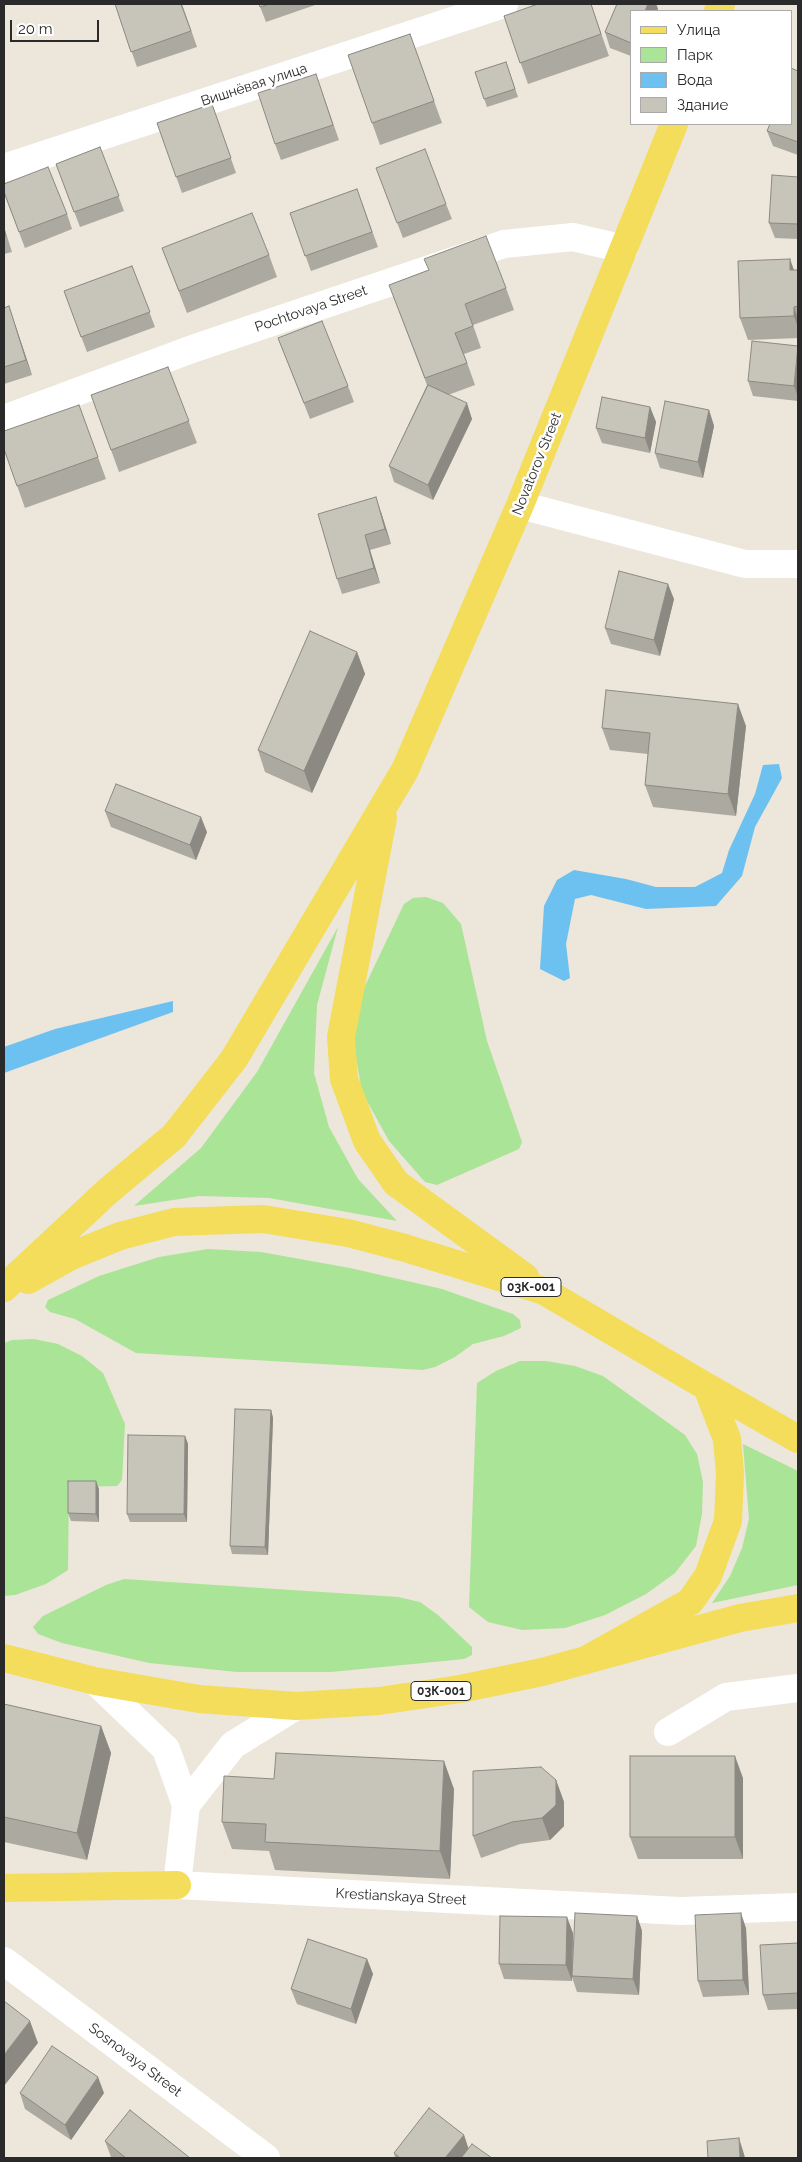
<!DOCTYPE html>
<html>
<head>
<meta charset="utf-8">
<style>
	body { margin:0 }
	#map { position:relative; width:802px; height:2162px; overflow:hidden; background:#ece6db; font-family:Raleway,sans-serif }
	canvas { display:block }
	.frame { position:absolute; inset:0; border:5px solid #2a2a2a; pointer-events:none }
	.legend { position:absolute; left:630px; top:10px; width:162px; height:115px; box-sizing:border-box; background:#fff; border:1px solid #aaa; margin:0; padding:6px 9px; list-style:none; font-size:15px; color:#2a2a2a }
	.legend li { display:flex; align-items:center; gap:10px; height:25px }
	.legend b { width:25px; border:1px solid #aaa }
	.scale { position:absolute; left:10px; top:20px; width:89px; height:22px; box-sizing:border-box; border:2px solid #2a2a2a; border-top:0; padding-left:6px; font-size:15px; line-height:18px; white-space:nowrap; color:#2a2a2a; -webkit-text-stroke:4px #fff; paint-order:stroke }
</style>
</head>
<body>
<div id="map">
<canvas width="802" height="2162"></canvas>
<div class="frame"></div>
<ul class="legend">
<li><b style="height:6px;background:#f3dd5a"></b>Улица</li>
<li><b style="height:14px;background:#aae497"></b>Парк</li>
<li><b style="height:14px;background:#6cc1f0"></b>Вода</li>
<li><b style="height:14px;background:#c7c4ba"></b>Здание</li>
</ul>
<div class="scale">20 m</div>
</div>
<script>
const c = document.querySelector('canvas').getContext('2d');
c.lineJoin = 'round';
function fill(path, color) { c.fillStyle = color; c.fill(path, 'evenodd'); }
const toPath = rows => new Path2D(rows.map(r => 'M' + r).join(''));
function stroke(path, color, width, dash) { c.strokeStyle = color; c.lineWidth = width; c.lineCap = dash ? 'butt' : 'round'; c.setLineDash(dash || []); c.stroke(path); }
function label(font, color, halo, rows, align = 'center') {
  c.font = font + ' Raleway,sans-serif'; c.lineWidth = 5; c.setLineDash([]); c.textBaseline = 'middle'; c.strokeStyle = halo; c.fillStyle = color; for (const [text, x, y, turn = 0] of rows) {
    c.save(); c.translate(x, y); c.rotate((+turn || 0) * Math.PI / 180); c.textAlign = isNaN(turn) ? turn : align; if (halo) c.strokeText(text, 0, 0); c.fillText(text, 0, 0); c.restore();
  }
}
const green = toPath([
	[426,897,443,903,461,924,487,1041,522,1142,519,1149,437,1185,425,1182,389,1141,362,1092,353,1040,364,988,404,904,413,898],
	[338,927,317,1005,314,1073,329,1127,358,1179,397,1221,269,1198,199,1196,134,1206,201,1148,257,1072],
	[208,1249,261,1252,350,1268,442,1289,513,1314,520,1320,521,1328,504,1336,473,1344,455,1357,435,1367,423,1370,136,1353,75,1319,50,1312,45,1307,48,1300,99,1276,159,1257],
	[34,1339,58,1344,82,1356,103,1373,125,1424,122,1480,117,1486,69,1487,68,1570,46,1584,15,1595,4,1596,4,1343,12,1340],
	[520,1361,546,1361,575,1366,603,1376,685,1435,697,1454,703,1482,702,1514,696,1546,675,1573,646,1594,605,1615,565,1628,522,1630,488,1622,469,1607,477,1383,496,1371],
	[743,1444,798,1471,798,1585,712,1603,730,1576,742,1548,749,1519],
	[124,1579,398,1597,420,1602,438,1615,472,1647,472,1655,464,1659,331,1672,237,1672,149,1663,62,1643,38,1634,33,1627,43,1616,106,1585]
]);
const water = toPath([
	[779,764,782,778,755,827,742,876,716,906,646,909,591,895,575,899,566,944,570,978,564,981,540,969,544,906,557,880,574,870,626,879,656,887,695,887,722,873,729,850,755,794,763,765],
	[173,1001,173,1012,4,1073,4,1047,55,1029]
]);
const minor = toPath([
	[4,168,504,4],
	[4,419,195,348,504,244,573,237,624,249],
	[520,505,745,564,798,564],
	[95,1681,166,1749,186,1805,177,1885,680,1911,798,1907],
	[668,1732,726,1697,798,1688],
	[186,1805,233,1745,296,1706],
	[4,1961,266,2158]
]);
const major = toPath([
	[718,11,721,4],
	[383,818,341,1037,344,1079,367,1141,396,1183,525,1277],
	[28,1280,71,1256,120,1236,174,1222,263,1219,348,1233,405,1248,544,1291,707,1387,727,1439,730,1473,728,1521,708,1576,690,1602,584,1661],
	[4,1288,108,1191,174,1136,234,1059,405,770,520,505,674,124],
	[707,1387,798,1439],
	[4,1658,95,1681,199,1699,296,1706,379,1701,460,1689,542,1672,740,1618,798,1608],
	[4,1888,177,1885]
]);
const wall = toPath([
	[115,4,182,4,197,47,137,67],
	[259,4,318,4,266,22],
	[591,4,609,56,528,84,504,16],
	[617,4,656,4,658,9,631,11,631,56,610,48,605,32],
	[410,34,442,123,380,145,348,55],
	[506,62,518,97,487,107,475,72],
	[798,71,798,155,773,146,767,131],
	[321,89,339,140,281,160,275,144],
	[212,104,236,173,182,193,157,123],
	[100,147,124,211,80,227,56,164],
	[376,168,446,204,452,219,403,238],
	[798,177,798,239,775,238,769,223],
	[357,189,378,247,311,271,290,213],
	[4,193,67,214,72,229,25,248],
	[4,227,12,252,4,254],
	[162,248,269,255,277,277,187,313],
	[132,266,155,327,87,352,64,291],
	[428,270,506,288,514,310,473,325,481,348,464,354,475,385,448,395,472,419,433,500,394,482,389,466,427,385,389,285],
	[793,270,798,270,798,338,748,340,740,318],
	[9,306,32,375,4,384,4,308],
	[278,338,348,386,354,402,310,419],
	[798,346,798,401,753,396,748,381],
	[168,367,197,443,119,472,91,395],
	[79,405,106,479,25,508,4,449],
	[650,407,656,422,650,453,602,443,596,428],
	[709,410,714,426,703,478,660,468,655,453],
	[381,512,391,544,370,550,380,583,342,594,337,579,318,514],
	[674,599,660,656,611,644,605,628],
	[357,652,365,674,312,793,265,772,258,750],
	[746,726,736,816,653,807,645,785,648,754,610,750,602,728],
	[105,811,207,832,196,860,111,827],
	[271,1410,273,1418,268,1555,232,1554,230,1546],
	[185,1436,188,1444,187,1522,130,1522,127,1514],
	[99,1489,99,1522,71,1521,68,1513],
	[4,1704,101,1726,111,1753,87,1860,4,1842],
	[743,1778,743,1859,638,1859,630,1837],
	[556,1780,564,1802,564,1826,550,1840,520,1844,481,1858,473,1836],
	[454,1789,450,1879,275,1870,269,1851,232,1849,222,1822],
	[637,1916,642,1931,639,1995,577,1992,572,1977,572,1981,504,1979,499,1964,573,1933,572,1974],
	[746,1928,749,1995,703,1997,698,1981],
	[798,1943,798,2009,768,2010,763,1995],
	[367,1959,373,1974,356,2024,297,2004,291,1989],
	[20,2093,104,2093,71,2140,25,2109],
	[464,2135,468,2148,492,2158,395,2158,394,2153],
	[105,2141,190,2158,113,2158,111,2157]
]);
const shadedWall = toPath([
	[648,4,656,4,658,9,657,11,645,11],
	[790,259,798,281,790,270],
	[9,306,32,375,26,360],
	[794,307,798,319,798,328,794,316],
	[798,350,798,397,794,386],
	[467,403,472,419,433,500,428,485],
	[650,407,656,422,650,453,645,438],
	[709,410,714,426,703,478,698,462],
	[376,497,381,512,391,544,385,529],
	[365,535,370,550,380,583,374,568],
	[668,584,674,599,660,656,654,640],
	[357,652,365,674,312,793,304,771],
	[738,704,746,726,736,816,728,794],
	[201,817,207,832,196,860,190,845],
	[271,1410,273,1418,268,1555,265,1547],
	[185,1436,188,1444,187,1522,184,1514],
	[96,1481,99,1489,99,1522,96,1514],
	[101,1726,111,1753,87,1860,77,1833],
	[735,1756,743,1778,743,1859,735,1837],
	[444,1761,454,1789,450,1879,440,1851],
	[556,1780,564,1802,564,1826,550,1840,542,1818],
	[741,1913,746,1928,749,1995,743,1980],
	[637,1916,642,1931,639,1995,633,1979],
	[567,1917,573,1933,572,1981,566,1965],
	[367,1959,373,1974,356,2024,351,2009],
	[30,2021,38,2043,4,2086,4,2055],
	[98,2077,104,2093,71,2140,65,2125],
	[464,2135,469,2150,462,2158,445,2158],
	[739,2138,744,2154,745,2158,740,2158]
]);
const building = toPath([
	[115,4,181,4,191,31,131,52,115,4],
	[259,4,270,4,260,7,259,4],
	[538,4,591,4,601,34,520,63,504,16,538,4],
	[617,4,648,4,645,11,631,11,631,43,605,32,617,4],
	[410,34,434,101,372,123,348,55,410,34],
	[506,62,515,89,484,99,475,72,506,62],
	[791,68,798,71,798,142,767,131,770,124,791,124,791,68],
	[316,74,333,125,275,144,258,93,316,74],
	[212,104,231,158,176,177,157,123,212,104],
	[100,147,119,196,74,212,56,164,100,147],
	[425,149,446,204,397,223,376,168,425,149],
	[48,167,67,214,19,232,4,192,4,184,48,167],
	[772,175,798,177,798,224,769,223,772,175],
	[357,189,372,232,305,256,290,213,357,189],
	[252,213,269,255,179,291,162,248,252,213],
	[4,228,6,236,4,237,4,228],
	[486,236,506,288,465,304,473,326,455,333,467,363,425,378,389,285,429,270,424,259,486,236],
	[790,259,790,270,798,270,798,306,794,307,794,316,740,318,738,261,790,259],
	[132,266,150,312,81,337,64,291,132,266],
	[9,306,26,360,4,367,4,308,9,306],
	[322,321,348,386,304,403,278,338,322,321],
	[752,341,798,346,794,386,748,381,752,341],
	[168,367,189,421,111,450,91,395,168,367],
	[428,385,467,403,428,485,389,466,428,385],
	[602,397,650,407,645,438,596,428,602,397],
	[665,401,709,410,698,462,655,453,665,401],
	[79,405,98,457,17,486,4,449,4,431,79,405],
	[376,497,385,529,365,535,374,568,337,579,318,514,376,497],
	[619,571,668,584,654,640,605,628,619,571],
	[310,631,357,652,304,771,258,750,310,631],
	[606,690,738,704,728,794,645,785,650,733,602,728,606,690],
	[116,784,201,817,190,845,105,811,116,784],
	[235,1409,271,1410,265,1547,230,1546,235,1409],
	[128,1435,185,1436,184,1514,127,1514,128,1435],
	[68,1481,96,1481,96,1514,68,1513,68,1481],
	[4,1704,101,1726,77,1833,4,1817,4,1704],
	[276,1753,444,1761,440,1851,265,1842,266,1824,222,1822,224,1776,274,1779,276,1753],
	[630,1756,735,1756,735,1837,630,1837,630,1756],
	[541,1767,556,1780,556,1805,542,1818,512,1822,473,1836,473,1771,541,1767],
	[575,1913,637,1916,633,1979,572,1976,575,1913],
	[741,1913,743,1980,698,1981,695,1915,741,1913],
	[500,1916,567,1917,566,1965,499,1964,500,1916],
	[308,1939,367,1959,351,2009,291,1989,308,1939],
	[798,1943,798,1993,763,1995,760,1945,798,1943],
	[4,2001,30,2021,4,2055,4,2001],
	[52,2046,98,2077,65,2125,20,2093,52,2046],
	[429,2108,464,2135,445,2158,400,2158,394,2153,429,2108],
	[130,2110,190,2158,126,2158,105,2141,130,2110],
	[739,2138,740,2158,708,2158,707,2141,739,2138],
	[472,2144,492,2158,461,2158,472,2144]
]);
const shields = [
	[531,1287,60],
	[441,1691,60]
];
const shieldNames = [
	["03К-001",531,1287],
	["03К-001",441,1691]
];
const streetNames = [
	["Вишнёвая улица",254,85,-18],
	["Pochtovaya Street",311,309,-19],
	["Novatorov Street",537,464,-68],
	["Krestianskaya Street",401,1897,3],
	["Sosnovaya Street",135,2060,37]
];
fill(green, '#aae497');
fill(water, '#6cc1f0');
stroke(minor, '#fff', 28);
stroke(major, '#f3dd5a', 28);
fill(wall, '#aba9a0');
fill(shadedWall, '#8b8982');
fill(building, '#c7c4ba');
stroke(building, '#8b8982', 1);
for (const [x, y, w] of shields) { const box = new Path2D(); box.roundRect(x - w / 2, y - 9.5, w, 19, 4); c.fillStyle = '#fff'; c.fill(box); stroke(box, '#2a2a2a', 1); }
label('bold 12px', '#2a2a2a', null, shieldNames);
label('14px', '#2a2a2a', '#fff', streetNames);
</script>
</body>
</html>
